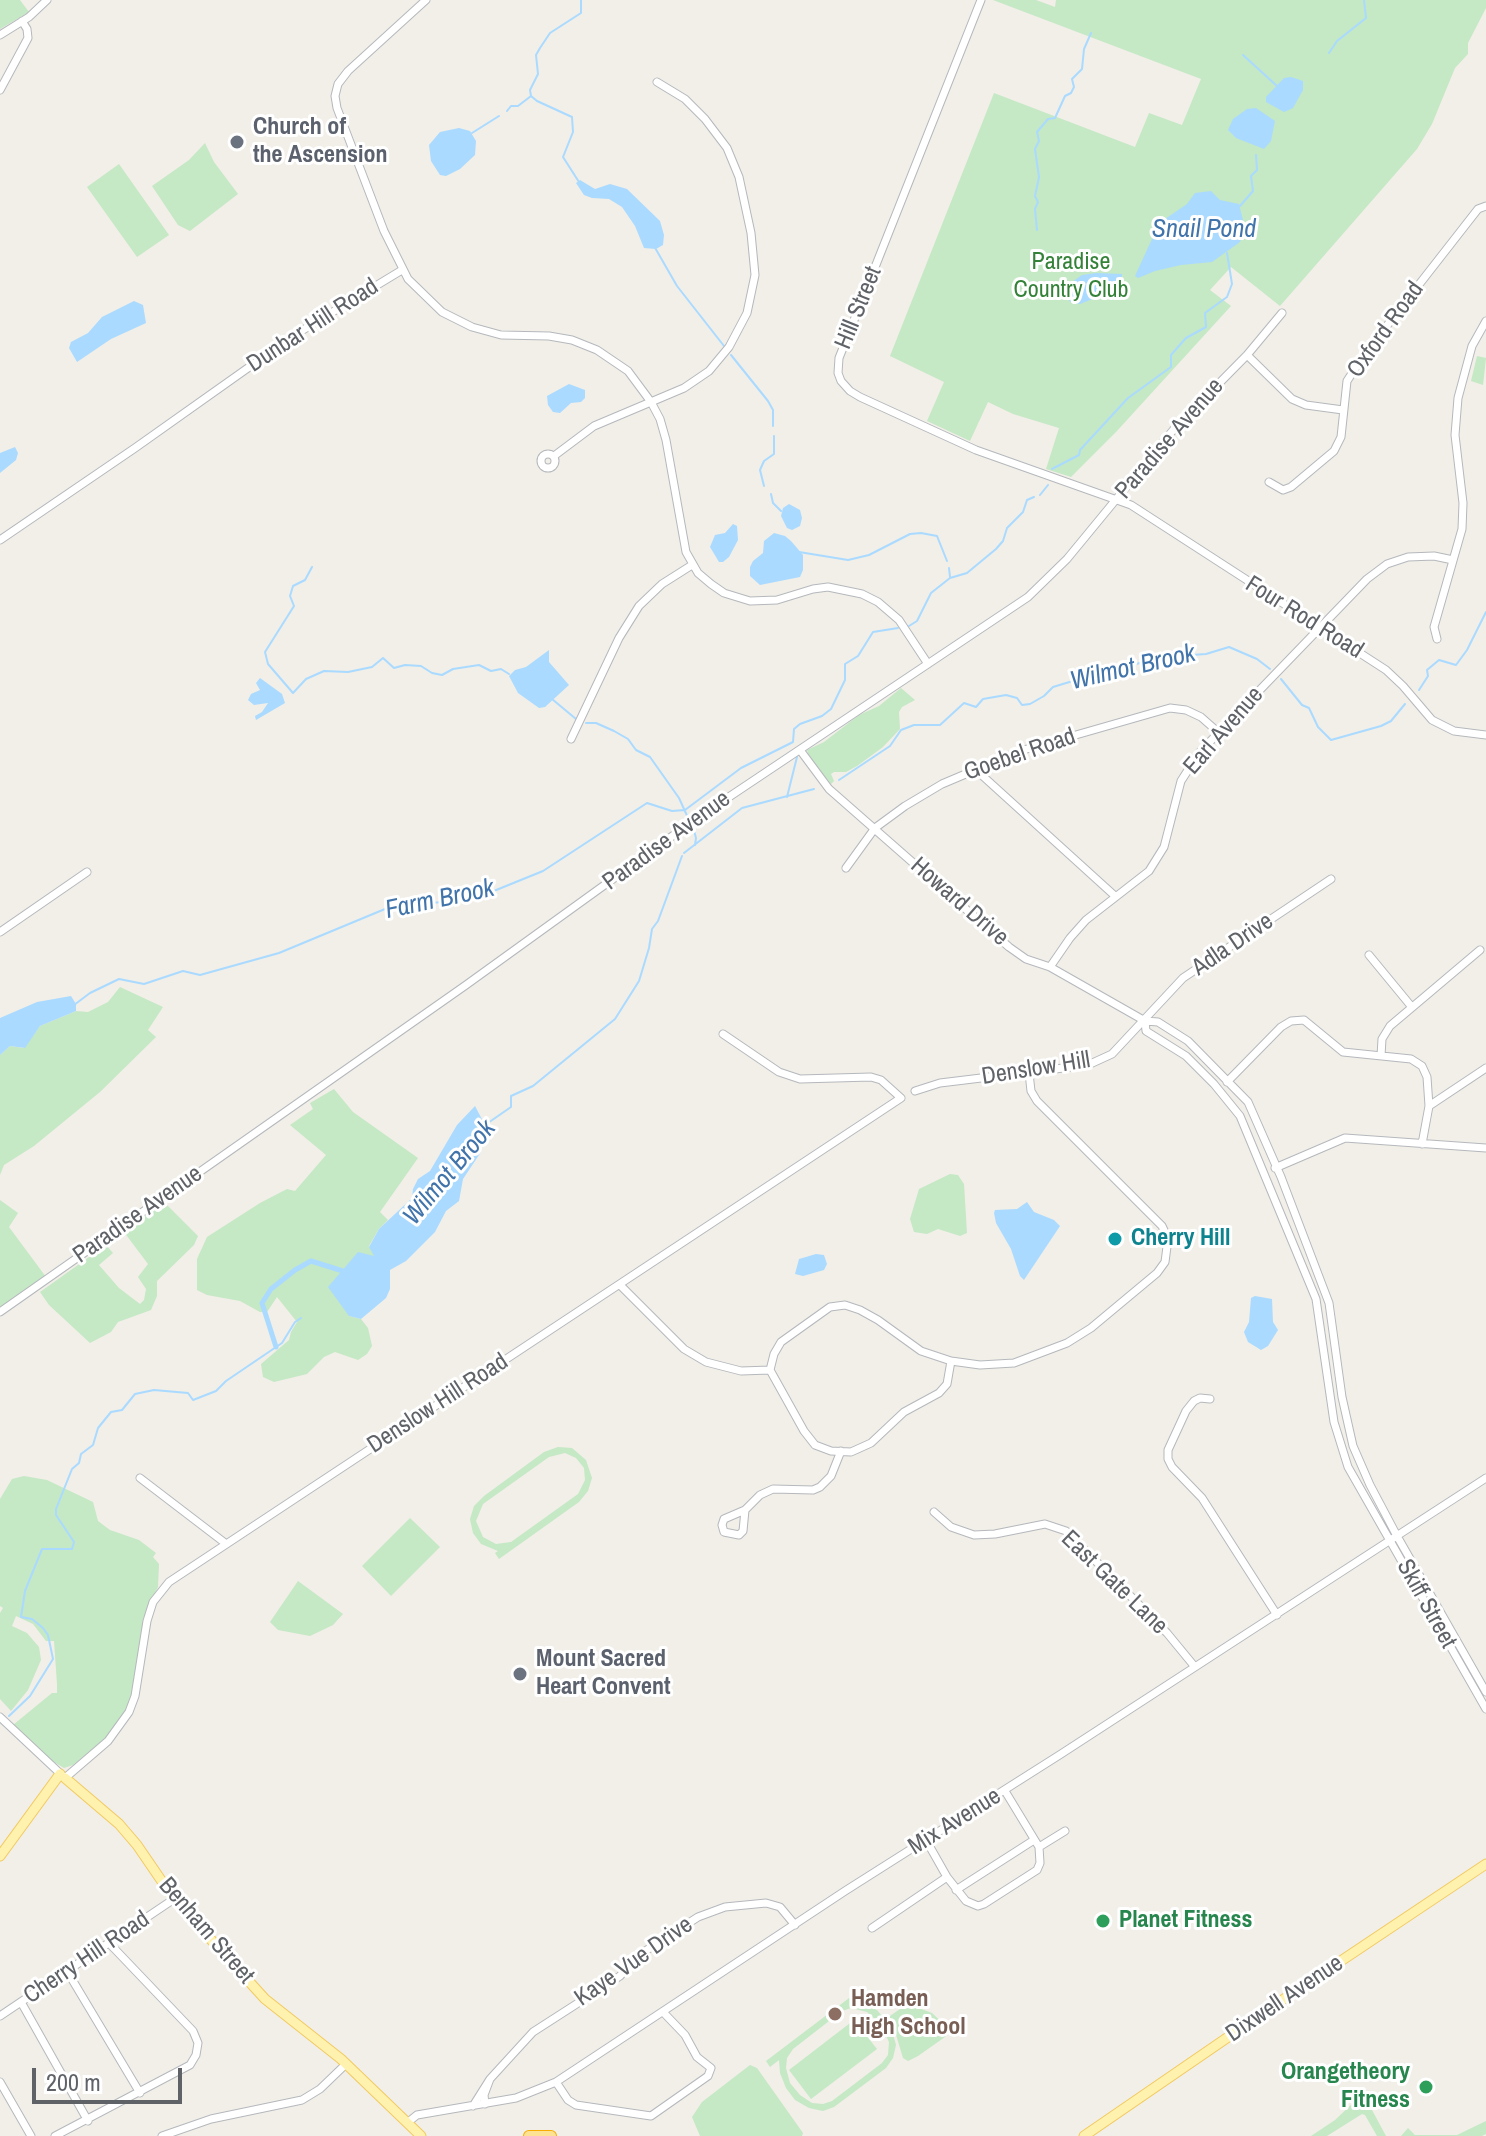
<!DOCTYPE html>
<html>
<head>
<meta charset="utf-8">
<style>
	body { margin:0 }
	#map { position:relative; width:1486px; height:2136px; overflow:hidden; background:#f1efe8; font-family:"Archivo Narrow",sans-serif }
	canvas { display:block }
	.scale { position:absolute; left:32px; top:2068px; width:150px; height:36px; box-sizing:border-box; border:4px solid #5f6368; border-top:0; padding-left:10px; font-size:24px; line-height:28px; white-space:nowrap; color:#5f6368; -webkit-text-stroke:6px #fff; paint-order:stroke }
</style>
</head>
<body>
<div id="map">
<canvas width="1486" height="2136"></canvas>
<div class="scale">200 m</div>
</div>
<script>
const c = document.querySelector('canvas').getContext('2d');
c.lineJoin = 'round';
function fill(path, color) { c.fillStyle = color; c.fill(path, 'evenodd'); }
const toPath = rows => new Path2D(rows.map(r => 'M' + r).join(''));
function stroke(path, color, width, dash) { c.strokeStyle = color; c.lineWidth = width; c.lineCap = dash ? 'butt' : 'round'; c.setLineDash(dash || []); c.stroke(path); }
function label(font, color, halo, rows, align = 'center') {
  c.font = font + ' "Archivo Narrow",sans-serif'; c.lineWidth = 6; c.setLineDash([]); c.textBaseline = 'middle'; c.strokeStyle = halo; c.fillStyle = color; for (const [text, x, y, turn = 0] of rows) {
    c.save(); c.translate(x, y); c.rotate((+turn || 0) * Math.PI / 180); c.textAlign = isNaN(turn) ? turn : align; if (halo) c.strokeText(text, 0, 0); c.fillText(text, 0, 0); c.restore();
  }
}
const green = toPath([
	[0,0,20,0,29,12,0,29],
	[993,0,1036,0,1055,7,1056,0,1486,0,1486,8,1468,43,1468,54,1455,68,1432,124,1417,149,1280,306,1231,267,1210,290,1231,306,1116,432,1071,477,1046,469,1059,428,1013,414,988,402,970,441,927,421,944,382,890,356,994,93,1135,147,1149,113,1182,125,1201,79],
	[205,143,214,162,238,194,190,231,178,225,152,186,189,160],
	[119,164,169,235,137,257,87,187],
	[1477,356,1486,358,1483,385,1471,381],
	[901,688,915,700,902,707,899,712,900,729,883,747,857,766,846,772,834,772,831,774,834,781,831,784,809,757,807,750,824,742,859,715,879,706],
	[120,987,163,1007,148,1030,156,1037,100,1092,34,1146,4,1165,0,1175,0,1055,10,1046,24,1048,40,1026,76,1011,88,1012,108,1002],
	[334,1089,353,1112,418,1158,380,1212,388,1220,379,1229,369,1246,376,1257,349,1316,361,1319,368,1328,372,1346,367,1354,358,1360,335,1352,324,1357,307,1374,274,1382,263,1377,261,1364,289,1340,291,1332,297,1322,277,1297,267,1312,260,1312,240,1301,207,1295,197,1290,197,1259,207,1237,260,1203,287,1189,295,1191,326,1155,290,1125,313,1109,310,1103],
	[950,1174,958,1175,964,1184,967,1233,960,1236,938,1229,927,1234,914,1232,910,1219,919,1189],
	[0,1200,18,1213,9,1227,46,1277,0,1309],
	[164,1202,198,1236,194,1245,157,1281,157,1296,151,1310,118,1322,111,1332,90,1343,49,1305,40,1292,106,1245,113,1253,99,1265,119,1288,140,1304,144,1300,146,1289,138,1277,148,1264,124,1232],
	[558,1447,572,1448,586,1460,592,1478,588,1491,579,1502,499,1559,495,1553,498,1551,481,1544,473,1533,470,1519,474,1506,484,1496,544,1452],
	[565,1453,576,1458,584,1468,585,1480,578,1494,511,1542,496,1544,483,1537,476,1521,483,1504,549,1457],
	[24,1476,47,1480,93,1502,98,1521,110,1530,139,1540,156,1553,153,1557,159,1564,158,1587,143,1619,136,1682,126,1713,114,1731,73,1765,64,1768,49,1759,13,1725,52,1693,57,1693,57,1684,54,1641,46,1641,33,1624,16,1616,12,1626,27,1633,39,1647,41,1660,28,1690,11,1711,0,1699,0,1613,3,1608,0,1606,0,1499,12,1479],
	[410,1518,440,1547,391,1596,362,1566],
	[298,1581,343,1614,333,1625,310,1636,278,1630,270,1622],
	[861,1989,865,1994,856,2001,877,2010,891,2027,896,2045,893,2058,886,2068,834,2107,823,2111,809,2108,795,2100,786,2088,780,2073,779,2060,770,2067,766,2061],
	[851,2008,867,2012,881,2025,889,2042,888,2055,882,2063,832,2101,823,2104,812,2103,800,2095,790,2083,786,2068,787,2058,793,2049,842,2011],
	[916,2007,932,2013,952,2032,918,2056,908,2061,903,2058,894,2028,887,2018,900,2009],
	[854,2020,877,2049,811,2099,789,2070],
	[750,2065,757,2068,803,2133,802,2136,700,2136,692,2117,702,2102],
	[1354,2102,1372,2110,1386,2136,1377,2136,1365,2115,1362,2114,1327,2136,1311,2136,1335,2120],
	[1486,2121,1486,2134,1482,2136,1401,2136,1408,2128,1415,2135,1457,2135]
]);
const water = toPath([
	[1291,77,1303,81,1303,90,1293,108,1284,112,1266,102,1266,97,1284,78],
	[1256,108,1275,121,1271,141,1264,149,1236,138,1228,130,1233,119,1247,109],
	[459,128,470,131,476,141,475,155,460,169,446,176,440,175,431,161,429,145,440,132],
	[580,180,595,189,610,184,627,189,660,221,664,235,663,245,656,249,644,248,635,226,622,207,609,199,592,198,584,195,576,183],
	[1211,191,1220,200,1239,204,1245,228,1240,242,1212,262,1181,265,1155,271,1138,278,1135,276,1157,228,1165,219,1187,204,1195,193],
	[1096,273,1122,274,1122,278,1100,296,1080,304,1070,302,1065,292,1068,285,1082,275],
	[134,301,143,305,146,323,111,339,77,362,69,348,71,342,88,333,102,317],
	[569,384,585,390,585,398,581,402,571,403,560,413,553,412,548,405,547,396],
	[15,447,18,453,16,460,0,473,0,453],
	[789,504,800,510,802,518,800,526,792,530,787,528,781,516,783,508],
	[733,524,737,526,738,540,729,557,723,562,719,562,710,547,715,535,725,533],
	[774,533,785,536,791,541,803,555,803,570,800,577,760,585,750,576,750,567,753,561,763,553,764,541],
	[549,650,549,662,569,685,545,707,539,708,518,693,509,676,515,670,526,667],
	[260,678,282,694,285,703,256,720,255,716,262,712,268,703,254,705,248,700,251,694,260,690,256,683],
	[71,996,76,1004,76,1011,40,1026,25,1048,10,1046,0,1055,0,1018,37,1002],
	[475,1106,485,1125,484,1132,478,1141,481,1152,463,1179,459,1201,446,1211,435,1232,406,1261,390,1270,390,1289,386,1298,361,1319,349,1316,328,1287,358,1252,374,1256,369,1247,379,1229,412,1198,413,1189,418,1179,430,1171,457,1125],
	[1027,1202,1034,1212,1054,1220,1060,1226,1024,1280,1020,1276,1011,1249,996,1223,994,1213,995,1210,1017,1209],
	[816,1254,824,1255,827,1264,824,1270,803,1276,795,1274,799,1259],
	[1255,1296,1272,1299,1273,1322,1278,1330,1268,1346,1261,1350,1248,1342,1244,1332,1249,1322,1251,1298]
]);
const stream = toPath([
	[1329,53,1337,41,1366,18,1364,0],
	[1243,55,1277,86],
	[507,111,511,106,518,106,531,96],
	[472,133,499,116],
	[579,182,563,157,573,132,572,117,537,101,531,96,530,90,538,74,536,55,540,48,550,33,581,13,581,0],
	[1240,206,1253,191,1251,176,1257,170,1256,155],
	[1037,230,1035,209,1038,202,1035,196,1039,177,1035,149,1039,141,1037,132,1048,119,1055,118,1065,96,1071,93,1074,87,1072,79,1082,69,1084,49,1091,33],
	[654,246,677,286,724,346],
	[731,355,768,401,773,410,773,426],
	[1052,469,1079,455,1080,450,1128,398,1171,367,1171,355,1186,338,1206,327,1205,313,1227,297,1232,284,1227,253],
	[764,486,760,470,764,461,774,454,774,436],
	[771,494,773,503,781,511],
	[1040,495,1048,485],
	[799,552,848,560,869,555,910,534,921,533,937,536,947,561],
	[312,567,305,580,293,586,290,596,294,606,265,652,268,664,293,693,306,679,324,671,348,672,372,667,383,658,394,668,405,665,421,666,432,673,442,675,453,669,479,665,491,671,501,669,509,674],
	[949,568,950,577],
	[909,626,917,621,931,593,950,578,967,573,996,549,1003,541,1007,528,1023,512,1027,500,1034,497],
	[1281,679,1302,705,1309,708,1318,727,1331,740,1381,726,1391,721,1405,704],
	[1419,690,1428,676,1427,670,1439,660,1456,665,1467,650,1486,612],
	[552,699,576,719],
	[586,723,596,723,614,731,628,739,636,750,650,757,679,798,689,820],
	[839,780,890,746,901,730,914,725,940,725,964,703,976,707,983,699,1006,695,1017,698,1022,705,1030,704,1044,696,1053,687,1086,677,1163,657,1206,654,1229,647,1257,659,1270,669],
	[787,797,797,757],
	[693,827,696,838,695,845],
	[684,853,742,808,814,789],
	[74,1005,90,993,119,979,144,984,183,971,200,975,279,953,385,909,412,904,461,901,479,897,543,871,647,803,672,811,685,810,741,768,793,742,794,729,800,724,822,716,831,709,845,680,845,664,858,656,873,632,898,628],
	[485,1125,511,1107,511,1096,533,1086,615,1019,639,981,649,948,652,929,658,921,682,856],
	[9,1716,30,1696,53,1659,48,1635,43,1628,32,1619,21,1617,25,1591,42,1549,72,1549,74,1542,56,1515,56,1509,72,1469,79,1463,81,1454,93,1445,98,1428,111,1412,122,1410,135,1394,154,1390,188,1393,193,1400,216,1391,226,1381,282,1343,295,1322,301,1318]
]);
const canal = toPath([
	[276,1347,262,1303,271,1289,295,1270,311,1261,346,1272]
]);
const minor = toPath([
	[426,0,348,71,338,84,335,96,337,108,384,231,408,279,442,312,472,327,501,335,549,336,572,340,597,350,628,371,651,402,660,419,666,440,686,552,698,573,711,584,724,593,750,601,777,600,813,589,828,587,862,594,878,602,899,620,928,664],
	[981,0,839,358,838,373,841,381,850,391,860,397,976,450,1131,505,1386,670,1403,686,1432,720,1454,731,1486,735],
	[0,35,29,17,47,0],
	[0,90,28,38,27,29,22,21],
	[1247,355,1292,399,1306,405,1343,410],
	'541 461a7 7 0 1 1 14 0a7 7 0 1 1-14 0Z',
	[554,456,594,426,684,388,709,371,729,347,747,313,755,275,751,233,739,177,727,148,705,119,685,99,657,82],
	[1269,482,1283,490,1291,487,1334,451,1341,437,1347,381,1364,355,1478,209,1486,206],
	[0,540,135,448,293,336,402,270],
	[1437,639,1434,627,1462,529,1463,503,1455,435,1458,398,1472,346,1486,321],
	[571,739,619,638,639,606,662,584,692,565],
	[800,750,829,789,1009,947,1026,959,1050,967,1145,1021,1158,1022,1188,1041,1248,1102,1281,1177,1329,1303,1342,1397,1353,1446,1370,1485,1397,1536,1486,1692],
	[975,769,1115,896],
	[846,868,875,828,905,806,942,784,1020,751,1170,708,1186,710,1201,717,1218,732],
	[0,932,87,872],
	[1369,955,1411,1006],
	[1050,967,1070,938,1086,920,1149,871,1164,847,1181,781,1199,753,1367,579,1387,564,1408,557,1434,556,1453,560],
	[1145,1021,1146,1031,1186,1056,1214,1084,1240,1116,1316,1299,1334,1422,1348,1467,1486,1709],
	[1381,1056,1382,1039,1390,1026,1480,950],
	[1227,1082,1281,1027,1291,1021,1304,1020,1343,1052,1411,1059,1422,1066,1427,1077,1429,1106,1422,1144],
	[915,1091,940,1083,1088,1065,1112,1054,1183,978,1331,879],
	[1429,1106,1486,1068],
	[1275,1168,1345,1138,1486,1148],
	[620,1285,684,1349,706,1362,741,1371,770,1370,774,1354,781,1342,830,1307,845,1305,860,1310,878,1320,921,1351,951,1361,980,1365,1014,1363,1067,1343,1091,1328,1157,1273,1165,1262,1168,1239,1162,1226,1037,1101,1031,1091,1029,1073],
	[0,1312,466,985,696,819,1028,597,1067,559,1174,429,1247,355,1282,313],
	[770,1370,804,1431,815,1445,831,1451,851,1452,871,1443,904,1412,939,1393,947,1384,951,1361],
	[1210,1399,1200,1398,1194,1401,1186,1411,1168,1450,1168,1459,1172,1467,1202,1498,1277,1615],
	[140,1478,225,1543],
	[745,1510,743,1531,739,1535,724,1532,722,1525,724,1519,745,1510,760,1495,773,1489,813,1490,820,1487,831,1476,841,1451],
	[934,1512,951,1527,974,1535,995,1534,1045,1524,1066,1531,1167,1633,1195,1667],
	[0,1717,65,1778,108,1741,129,1712,135,1696,147,1621,153,1602,169,1582,901,1098,881,1080,871,1077,800,1079,779,1072,723,1034],
	[1005,1791,1039,1847,1065,1831],
	[947,1877,966,1901,978,1906,984,1904,1037,1870,1040,1863,1039,1847],
	[956,1890,1034,1840],
	[872,1928,947,1877,926,1840],
	[67,1971,140,2093],
	[21,2002,88,2121],
	[0,2016,174,1899],
	[490,2079,533,2032,620,1976,636,1957,698,1917,725,1907,766,1903,780,1907,795,1925],
	[0,2082,31,2136],
	[556,2082,568,2100,576,2105,651,2116,708,2076,711,2068,697,2057,685,2035,663,2012],
	[473,2106,490,2079,484,2095,485,2104],
	[407,2123,417,2115,516,2098,556,2082,845,1891,1061,1754,1486,1478],
	[55,2136,190,2065,196,2055,198,2043,193,2031,109,1943],
	[162,2136,211,2119,302,2100,320,2089,346,2064]
]);
const major = toPath([
	[65,1778,119,1824,137,1845,174,1899,265,1999,341,2059,421,2136],
	[0,1856,60,1774],
	[1084,2136,1269,2009,1486,1864]
]);
const highway = toPath([
	[529,2136,551,2136]
]);
const markers = [
	[237,142,8,"#6b7280"],
	[1115,1239,8,"#0f9aa8"],
	[520,1674,8,"#6b7280"],
	[1103,1921,8,"#2e9e5b"],
	[835,2014,8,"#8d6e63"],
	[1426,2087,8,"#2e9e5b"]
];
const worshipNames = [
	["Church of",253,128],
	["the Ascension",253,156],
	["Mount Sacred",536,1660],
	["Heart Convent",536,1688]
];
const parkNames = [
	["Paradise",1071,263],
	["Country Club",1071,291]
];
const streetNames = [
	["Hill Street",859,308,-68],
	["Dunbar Hill Road",313,326,-33],
	["Oxford Road",1386,330,-54],
	["Paradise Avenue",1170,439,-49],
	["Four Rod Road",1304,618,32],
	["Earl Avenue",1224,731,-49],
	["Goebel Road",1020,755,-19],
	["Paradise Avenue",667,841,-36],
	["Howard Drive",959,902,41],
	["Adla Drive",1233,945,-34],
	["Denslow Hill",1036,1069,-9],
	["Paradise Avenue",138,1215,-35],
	["Denslow Hill Road",438,1404,-33],
	["East Gate Lane",1114,1583,44],
	["Skiff Street",1426,1604,61],
	["Mix Avenue",955,1822,-32],
	["Benham Street",206,1931,49],
	["Cherry Hill Road",87,1958,-34],
	["Kaye Vue Drive",634,1962,-35],
	["Dixwell Avenue",1285,1999,-34]
];
const cultureNames = [
	["Cherry Hill",1131,1239]
];
const leisureNames = [
	["Planet Fitness",1119,1921],
	["Orangetheory",1410,2073,"right"],
	["Fitness",1410,2101,"right"]
];
const educationNames = [
	["Hamden",851,2000],
	["High School",851,2028]
];
const waterNames = [
	["Snail Pond",1204,230],
	["Wilmot Brook",1133,668,-13],
	["Farm Brook",440,900,-12],
	["Wilmot Brook",450,1173,-50]
];
fill(green, '#c5e8c5');
fill(water, '#aadaff');
stroke(stream, '#aadaff', 2);
stroke(canal, '#aadaff', 5);
stroke(minor, '#b5b8bc', 9);
stroke(major, '#f2c960', 11);
stroke(highway, '#f9ab00', 12);
stroke(minor, '#fff', 7);
stroke(major, '#fff2af', 9);
stroke(highway, '#fde293', 10);
for (const [x, y, r, color] of markers) { const dot = new Path2D(); dot.arc(x, y, r, 0, 2 * Math.PI); c.fillStyle = color; c.fill(dot); stroke(dot, '#fff', 3); }
label('bold 24px', '#5b616d', '#fff', worshipNames, 'left');
label('24px', '#348238', '#fff', parkNames);
label('24px', '#5f6368', '#fff', streetNames);
label('bold 24px', '#0d838f', '#fff', cultureNames, 'left');
label('bold 24px', '#27864d', '#fff', leisureNames, 'left');
label('bold 24px', '#785e54', '#fff', educationNames, 'left');
label('italic 26px', '#4174aa', '#fff', waterNames);
</script>
</body>
</html>
